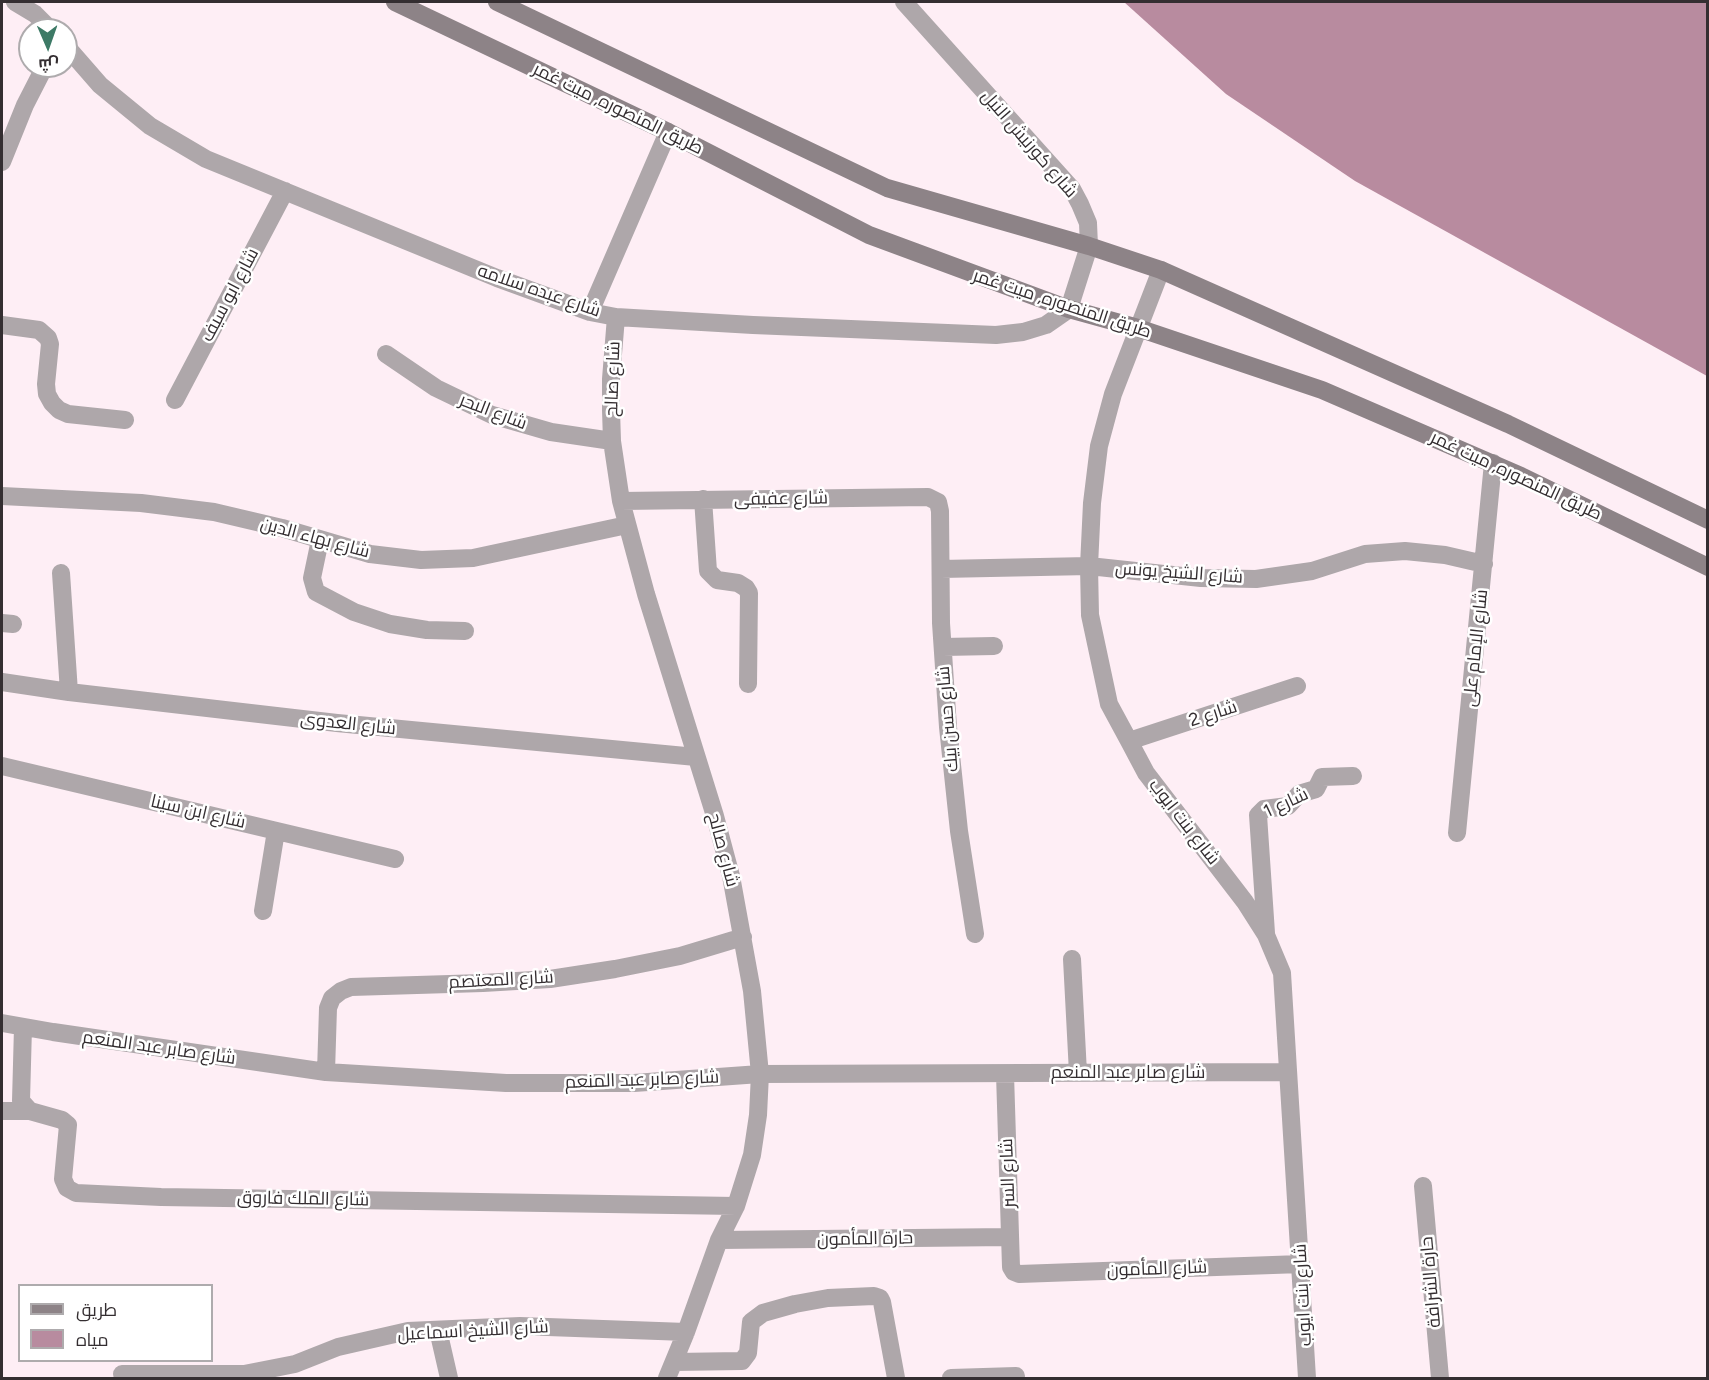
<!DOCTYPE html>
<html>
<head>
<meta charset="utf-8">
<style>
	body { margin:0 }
	#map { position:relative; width:1709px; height:1380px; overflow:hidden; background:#feeef5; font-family:Figtree,Cairo,sans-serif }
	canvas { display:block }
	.frame { position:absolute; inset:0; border:3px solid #342e31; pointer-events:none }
	.legend { position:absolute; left:18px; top:1284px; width:195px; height:78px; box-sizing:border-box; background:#fff; border:2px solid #aeabad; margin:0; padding:8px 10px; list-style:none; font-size:18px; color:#342e31 }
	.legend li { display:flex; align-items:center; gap:12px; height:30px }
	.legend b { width:30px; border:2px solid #aeabad }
	.north { position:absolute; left:18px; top:18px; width:60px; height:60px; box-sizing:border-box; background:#fff; border:2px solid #aeabad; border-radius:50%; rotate:178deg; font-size:16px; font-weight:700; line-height:24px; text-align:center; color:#342e31 }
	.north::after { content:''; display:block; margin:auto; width:21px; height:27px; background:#3d7a66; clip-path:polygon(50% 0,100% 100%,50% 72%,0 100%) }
</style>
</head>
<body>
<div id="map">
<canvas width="1709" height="1380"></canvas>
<div class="frame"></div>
<ul class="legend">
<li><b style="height:8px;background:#8d8387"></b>طريق</li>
<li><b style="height:16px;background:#b88b9f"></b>مياه</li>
</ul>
<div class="north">ش</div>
</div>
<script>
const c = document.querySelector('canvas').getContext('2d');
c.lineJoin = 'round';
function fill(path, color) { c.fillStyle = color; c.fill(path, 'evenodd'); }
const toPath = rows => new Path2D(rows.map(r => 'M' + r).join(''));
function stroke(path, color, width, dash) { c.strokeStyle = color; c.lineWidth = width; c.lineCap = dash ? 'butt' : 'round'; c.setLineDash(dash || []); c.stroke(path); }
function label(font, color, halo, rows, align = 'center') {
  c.font = font + ' Figtree,Cairo,sans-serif'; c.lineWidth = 5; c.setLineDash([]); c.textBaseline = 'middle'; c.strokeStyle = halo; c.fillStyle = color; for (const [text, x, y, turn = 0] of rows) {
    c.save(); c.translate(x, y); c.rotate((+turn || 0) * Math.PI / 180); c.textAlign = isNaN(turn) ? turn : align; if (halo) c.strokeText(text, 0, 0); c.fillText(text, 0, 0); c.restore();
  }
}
const water = toPath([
	[1124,2,1707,2,1707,376,1355,181,1226,94]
]);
const street = toPath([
	[15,2,35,14,51,30],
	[66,46,100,85,150,126,206,159,497,278,590,312,616,317,753,325,996,335,1023,332,1046,325,1069,309,1089,246,1088,223,1080,204,1072,189,904,2],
	[2,162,25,105,45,66],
	[1161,270,1113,394,1099,446,1092,503,1089,566,1090,615,1109,704,1129,741,1146,773,1245,902,1266,935,1282,973,1307,1378],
	[590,312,668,132],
	[616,317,611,379,611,410,612,441,621,501,646,594,715,816,731,876,752,991,760,1074,758,1115,752,1155,736,1206,719,1240,686,1332,667,1378],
	[2,325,39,330,48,338,50,344,46,384,47,394,52,403,59,410,68,414,125,420],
	[386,354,436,388,492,415,551,432,612,441],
	[175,400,285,191],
	[2,496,141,503,214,512,282,528,370,554,421,560,473,558,627,525],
	[703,499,708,571,717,580,738,583,746,588,749,593,748,684],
	[621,501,928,497,938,502,940,511,941,623,948,727,959,831,975,934],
	[320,540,312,578,316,592,354,612,390,624,427,630,465,631],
	[941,569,1089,566,1201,578,1256,579,1312,571,1365,554,1405,551,1445,555,1484,564],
	[61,573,69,692],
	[2,623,13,624],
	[943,647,994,646],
	[2,682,69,692,337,723,696,757],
	[1129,741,1297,686],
	[2,766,395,859],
	[1457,833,1493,463],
	[263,911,276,831],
	[1266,933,1258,815,1264,809,1288,806,1299,794,1316,789,1322,777,1353,776],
	[1072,959,1078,1073],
	[2,1023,53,1032,326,1072,506,1083,634,1083,760,1074,1287,1072],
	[23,1027,21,1101,30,1111,62,1120,68,1125,63,1179,67,1188,76,1193,161,1197,736,1206],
	[326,1072,328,1008,332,998,341,991,351,987,483,983,550,979,615,969,680,956,743,937],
	[1005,1074,1011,1267,1014,1272,1019,1274,1301,1264],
	[2,1111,30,1111],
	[1423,1186,1440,1378],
	[719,1240,1010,1237],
	[438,1330,449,1378],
	[674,1362,742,1361,748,1353,751,1322,763,1313,795,1304,828,1298,874,1296,880,1298,882,1302,896,1378],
	[122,1374,244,1374,295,1364,338,1347,408,1331,520,1326,686,1332],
	[951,1378,1016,1376]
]);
const secondary = toPath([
	[395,2,668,132,869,235,1069,309,1138,328,1322,390,1521,476,1708,567],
	[497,2,887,188,1089,246,1161,270,1508,424,1708,520]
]);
const streetNames = [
	["طريق المنصوره, ميت غمر",618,109,26],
	["شارع كورنيش النيل",1029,144,49],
	["شارع عبده سلامه",539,291,19],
	["شارع ابو سيف",230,295,-62],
	["طريق المنصوره, ميت غمر",1062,304,18],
	["شارع صالح",613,379,-88],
	["شارع البحر",493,412,21],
	["طريق المنصوره, ميت غمر",1516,476,25],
	["شارع عفيفى",781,499,-1],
	["شارع بهاء الدين",315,538,15],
	["شارع الشيخ يونس",1179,573,4],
	["شارع الإمام على",1476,648,-84],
	["شارع 2",1213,714,-18],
	["شارع حسن بيك",948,719,-95],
	["شارع العدوى",348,724,6],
	["شارع 1",1286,803,-25],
	["شارع ابن سينا",198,812,13],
	["شارع بنت ايوب",1184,822,52],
	["شارع صالح",723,850,75],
	["شارع المعتصم",501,980,-3],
	["شارع صابر عبد المنعم",159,1048,8],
	["شارع صابر عبد المنعم",1128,1073],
	["شارع صابر عبد المنعم",642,1080,-2],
	["شارع السر",1008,1173,-92],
	["شارع الملك فاروق",303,1199,1],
	["حارة المأمون",865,1239,-1],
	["شارع المأمون",1157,1269,-2],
	["حارة الشرافة",1431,1282,-95],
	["شارع بنت ايوب",1303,1295,-93],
	["شارع الشيخ اسماعيل",473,1331,-3]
];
fill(water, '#b88b9f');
stroke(street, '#aea7aa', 18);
stroke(secondary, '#8d8387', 18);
label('18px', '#342e31', '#fff', streetNames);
</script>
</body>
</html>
